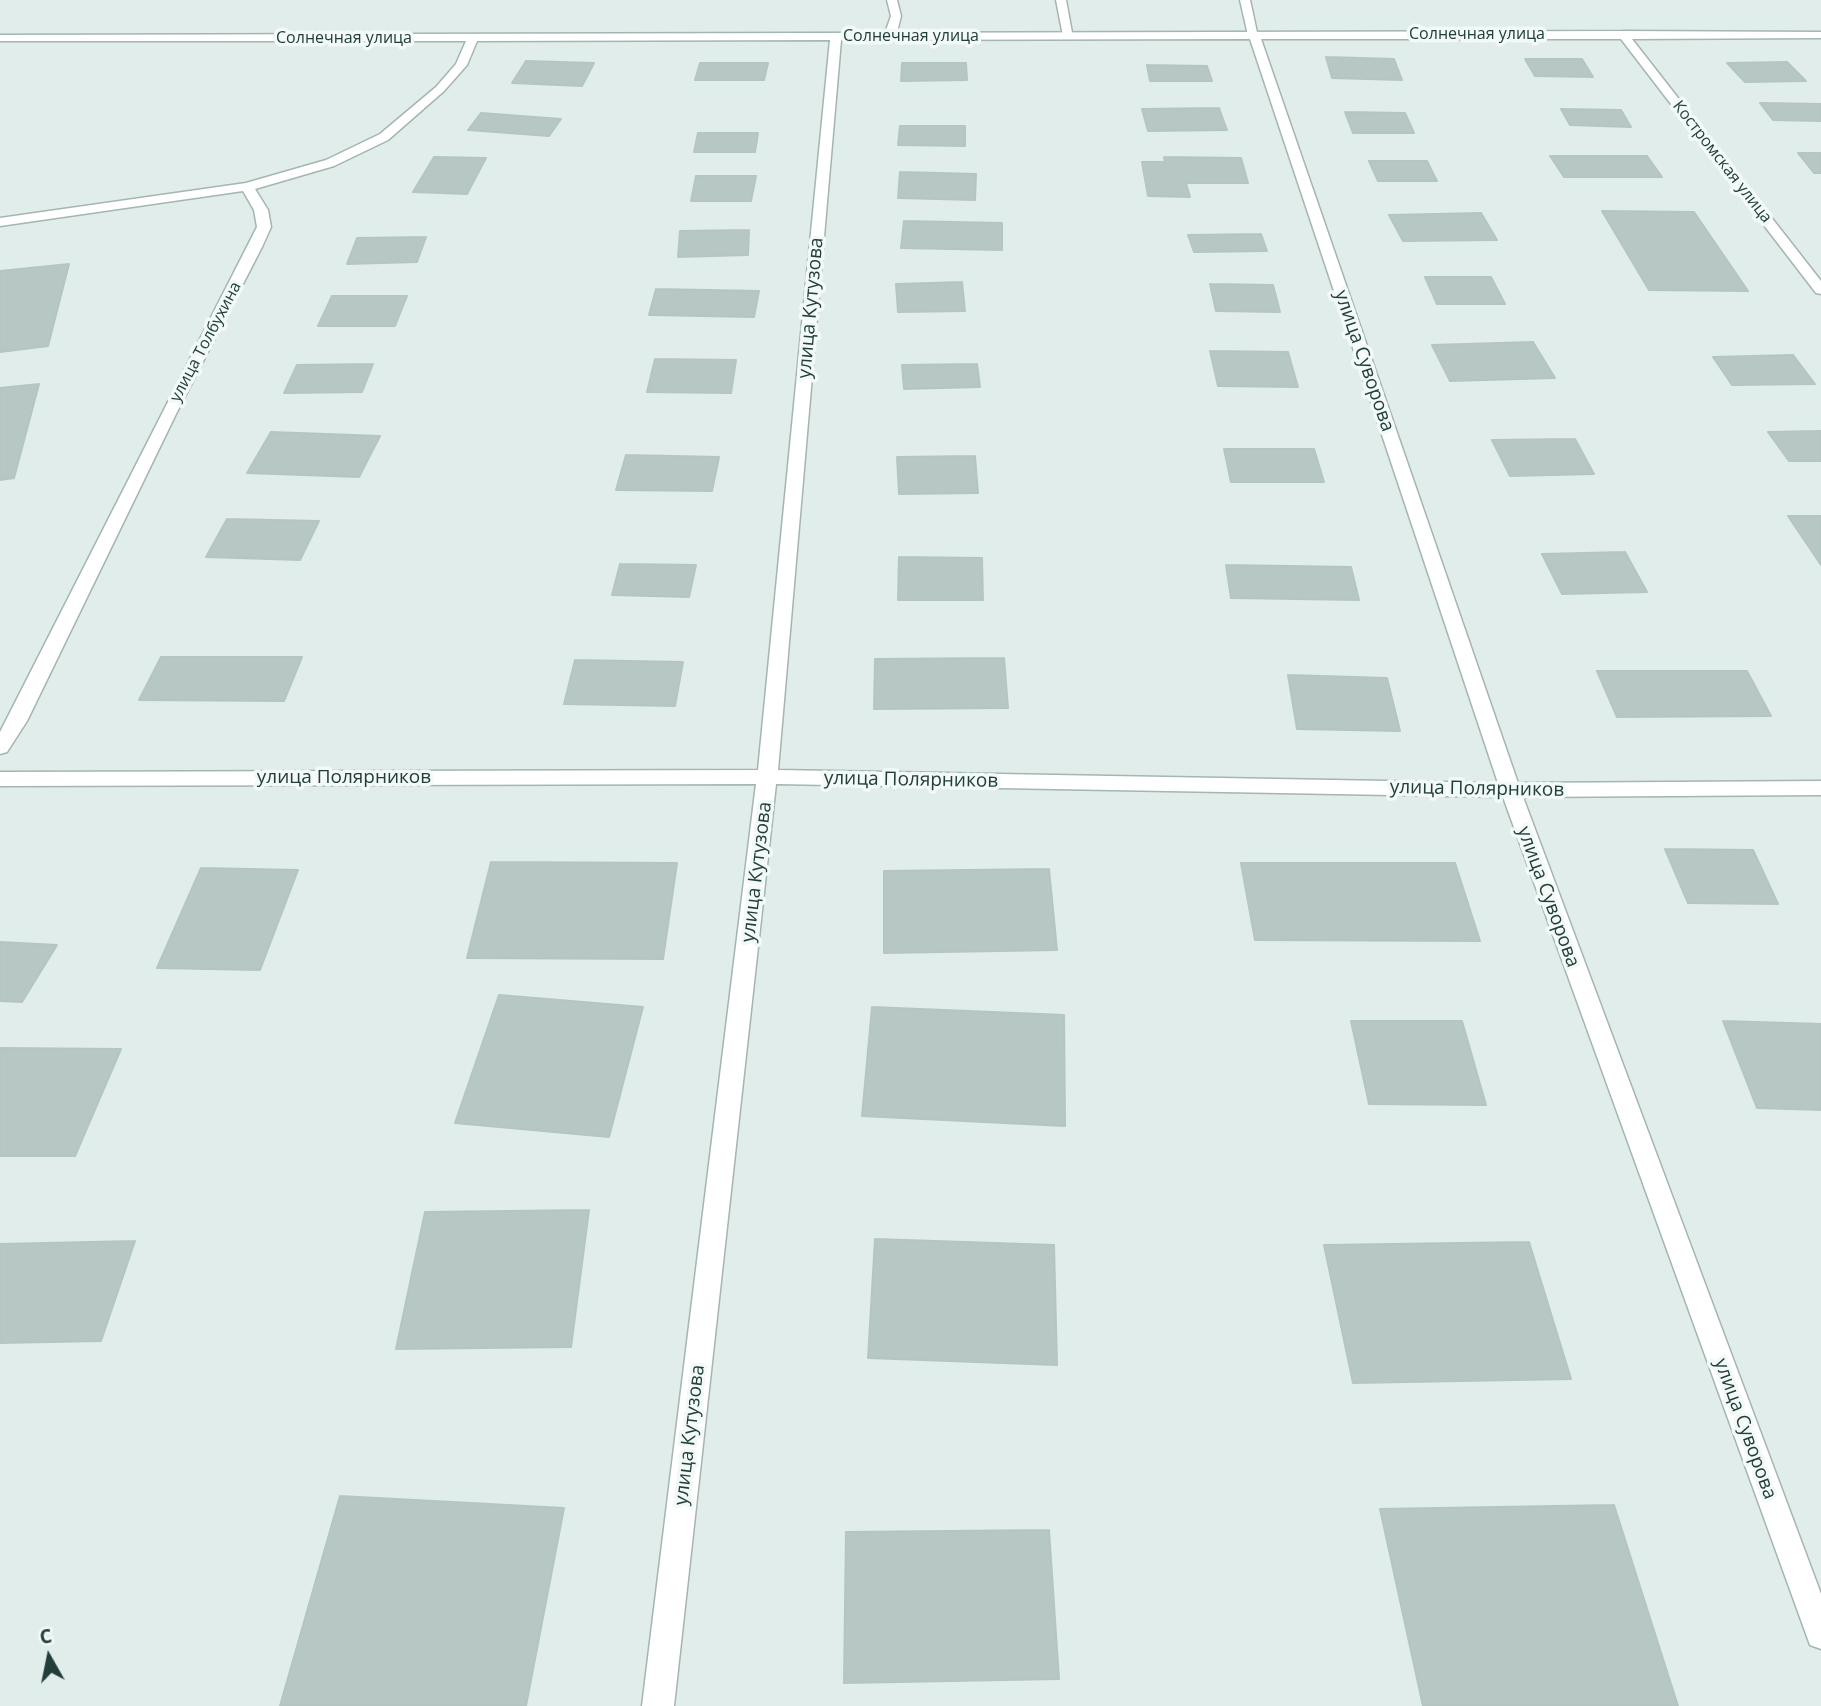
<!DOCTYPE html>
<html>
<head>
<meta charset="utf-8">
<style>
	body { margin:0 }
	#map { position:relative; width:1821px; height:1706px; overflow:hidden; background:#e1edea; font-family:"Open Sans",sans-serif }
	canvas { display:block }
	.north { position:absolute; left:14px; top:1622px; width:70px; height:70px; -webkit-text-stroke:5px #f2f9f7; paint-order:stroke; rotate:351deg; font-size:19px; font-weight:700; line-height:28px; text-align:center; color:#213e3b }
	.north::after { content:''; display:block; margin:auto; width:24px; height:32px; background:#213e3b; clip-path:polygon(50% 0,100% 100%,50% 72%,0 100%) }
</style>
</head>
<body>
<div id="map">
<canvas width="1821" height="1706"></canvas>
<div class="north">С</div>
</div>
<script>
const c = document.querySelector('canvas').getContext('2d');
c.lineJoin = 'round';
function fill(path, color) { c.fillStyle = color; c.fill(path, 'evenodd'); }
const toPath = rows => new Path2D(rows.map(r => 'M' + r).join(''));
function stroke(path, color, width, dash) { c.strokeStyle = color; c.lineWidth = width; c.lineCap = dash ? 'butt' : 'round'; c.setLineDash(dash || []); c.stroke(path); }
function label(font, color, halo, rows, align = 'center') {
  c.font = font + ' "Open Sans",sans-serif'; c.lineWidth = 7; c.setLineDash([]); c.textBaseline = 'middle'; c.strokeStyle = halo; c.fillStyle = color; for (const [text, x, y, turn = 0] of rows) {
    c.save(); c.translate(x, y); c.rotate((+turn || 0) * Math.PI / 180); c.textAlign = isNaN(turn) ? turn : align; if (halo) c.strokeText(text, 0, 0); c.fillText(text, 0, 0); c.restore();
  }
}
const building = toPath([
	[1326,57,1394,59,1402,80,1332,78,1326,57],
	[1525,59,1582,59,1593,77,1535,76,1525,59],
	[526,61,594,63,582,86,512,83,526,61],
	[1787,62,1806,81,1745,82,1727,63,1787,62],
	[700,63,768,63,764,80,695,80,700,63],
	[902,63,966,63,967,80,901,81,902,63],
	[1147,65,1207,66,1212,81,1150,81,1147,65],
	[1760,103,1821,104,1821,121,1773,120,1760,103],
	[1219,108,1227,130,1148,131,1142,109,1219,108],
	[1561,109,1621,110,1631,127,1570,125,1561,109],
	[1345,112,1405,113,1414,133,1353,133,1345,112],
	[481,113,561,119,549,136,468,130,481,113],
	[900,126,965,126,965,146,898,145,900,126],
	[698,133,758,133,755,152,694,152,698,133],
	[1798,153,1821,153,1821,173,1814,173,1798,153],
	[1550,156,1647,156,1662,177,1564,177,1550,156],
	[434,157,486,158,467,194,413,192,434,157],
	[1164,157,1241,158,1248,183,1186,183,1190,197,1148,196,1142,162,1165,162,1164,157],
	[1369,161,1427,161,1437,181,1378,181,1369,161],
	[900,172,976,174,975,200,898,198,900,172],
	[696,176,756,176,751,201,691,201,696,176],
	[1602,211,1694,212,1748,291,1649,290,1602,211],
	[1481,213,1497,240,1403,241,1389,215,1481,213],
	[904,221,1002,223,1002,250,901,248,904,221],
	[749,230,748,255,678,257,680,231,749,230],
	[1261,234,1267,251,1194,252,1188,235,1261,234],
	[426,237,417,262,347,264,357,238,426,237],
	[69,264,48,346,0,352,0,271,69,264],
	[1425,277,1491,277,1505,304,1437,304,1425,277],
	[962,282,965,311,898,312,896,284,962,282],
	[1210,284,1273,285,1280,312,1216,311,1210,284],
	[656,289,759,291,754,317,649,315,656,289],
	[332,296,407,296,395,326,318,326,332,296],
	[1533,342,1555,378,1450,381,1432,345,1533,342],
	[1210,351,1288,352,1298,387,1218,386,1210,351],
	[1793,355,1815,384,1732,385,1713,357,1793,355],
	[655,359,736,360,731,393,647,392,655,359],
	[373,364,362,392,284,393,297,365,373,364],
	[977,364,980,387,904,389,902,365,977,364],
	[39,384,14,478,0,480,0,388,39,384],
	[1821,431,1821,461,1789,461,1768,432,1821,431],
	[271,432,380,436,359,477,247,473,271,432],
	[1575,439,1594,474,1510,476,1492,440,1575,439],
	[1224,449,1314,449,1324,482,1231,482,1224,449],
	[626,455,719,457,712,491,616,490,626,455],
	[975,456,978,493,899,494,897,457,975,456],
	[1788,516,1821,516,1821,565,1788,516],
	[227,519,319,521,300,560,206,557,227,519],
	[1625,552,1647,592,1562,594,1542,554,1625,552],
	[899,557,982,558,983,600,898,600,899,557],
	[620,564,696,565,689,597,612,595,620,564],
	[1226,565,1351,567,1359,600,1231,598,1226,565],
	[161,657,302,657,284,701,139,700,161,657],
	[1004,658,1008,708,874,709,875,659,1004,658],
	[575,660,683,662,675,706,564,704,575,660],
	[1597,671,1747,671,1771,716,1617,717,1597,671],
	[1288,675,1387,678,1400,731,1297,729,1288,675],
	[1665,849,1753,850,1778,904,1688,903,1665,849],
	[491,862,677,863,663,959,467,958,491,862],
	[1241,863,1455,863,1480,941,1255,940,1241,863],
	[201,868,298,870,260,970,157,968,201,868],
	[1049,869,1057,950,884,953,884,871,1049,869],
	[0,942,57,945,22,1002,0,1001,0,942],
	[499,995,643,1007,609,1137,455,1123,499,995],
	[872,1007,1064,1015,1065,1126,862,1116,872,1007],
	[1351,1021,1462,1021,1486,1105,1369,1104,1351,1021],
	[1723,1021,1821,1024,1821,1110,1757,1108,1723,1021],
	[0,1048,121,1049,75,1156,0,1156,0,1048],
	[589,1210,571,1347,396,1349,425,1212,589,1210],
	[875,1239,1054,1245,1057,1365,868,1358,875,1239],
	[135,1241,101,1341,0,1343,0,1244,135,1241],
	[1529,1242,1571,1379,1353,1383,1324,1245,1529,1242],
	[340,1496,564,1508,526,1706,280,1706,340,1496],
	[1614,1505,1678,1706,1423,1706,1380,1509,1614,1505],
	[1049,1530,1059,1679,844,1683,846,1532,1049,1530]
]);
const service = toPath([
	[887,0,897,0,901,16,896,36,890,39,884,36,891,16,887,0],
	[1056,0,1066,0,1073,38,1063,36,1056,0],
	[1240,0,1250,0,1258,37,1248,35,1240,0]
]);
const minor = toPath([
	[1623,31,1821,32,1821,38,1632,39,1821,281,1821,294,1816,293,1621,39,1261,39,1518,783,1821,781,1821,795,1523,797,1821,1594,1821,1649,1810,1645,1806,1634,1503,797,776,784,674,1706,642,1706,756,784,0,786,0,772,758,770,830,40,477,41,467,65,444,91,388,140,334,166,255,189,268,210,271,227,262,247,176,414,27,721,7,752,0,754,0,732,257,227,254,210,243,191,0,226,0,218,246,183,326,160,380,134,436,87,456,64,466,41,0,41,0,35,1623,31],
	[1250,39,1498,783,778,770,841,40,1250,39]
]);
const farStreetnames = [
	["Солнечная улица",1477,34],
	["Солнечная улица",911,36],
	["Солнечная улица",344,38],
	["Костромская улица",1722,162,52],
	["улица Толбухина",206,342,-62]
];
const streetNames = [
	["улица Кутузова",811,308,-85],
	["улица Суворова",1364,361,71],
	["улица Полярников",344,778],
	["улица Полярников",911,780,1],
	["улица Полярников",1477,789,1],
	["улица Кутузова",757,872,-83],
	["улица Суворова",1548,897,70],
	["улица Суворова",1745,1429,70],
	["улица Кутузова",690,1435,-83]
];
fill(building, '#b7c7c3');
stroke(building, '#b4c6c2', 2);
stroke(service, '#a4b5b2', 3);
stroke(minor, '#a4b5b2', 3);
fill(service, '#fff');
fill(minor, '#fff');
label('16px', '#213e3b', '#f2f9f7', farStreetnames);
label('19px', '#213e3b', '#f2f9f7', streetNames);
</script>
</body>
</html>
